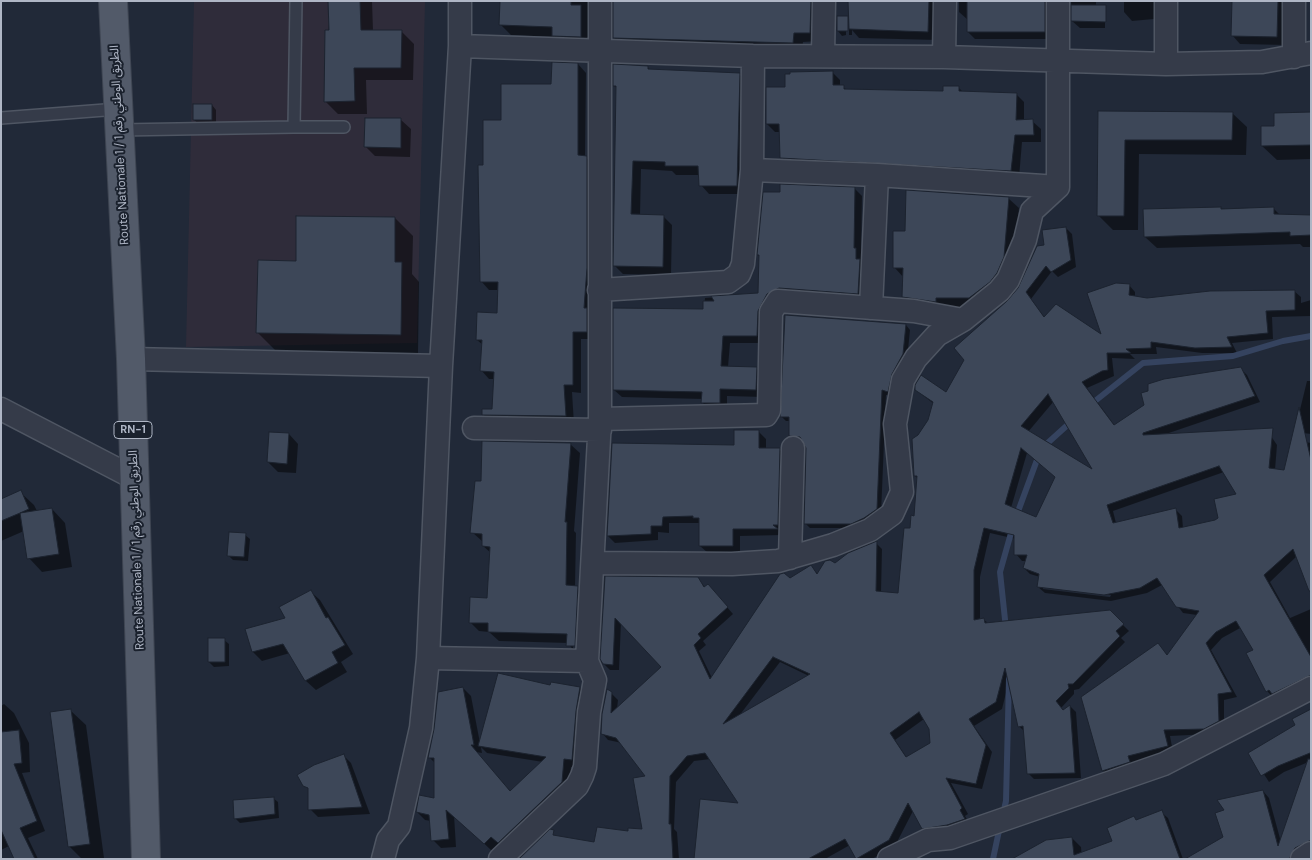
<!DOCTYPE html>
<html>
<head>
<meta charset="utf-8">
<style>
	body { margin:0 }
	#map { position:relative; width:1312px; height:860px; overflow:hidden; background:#212938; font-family:"DM Sans",sans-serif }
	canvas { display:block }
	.frame { position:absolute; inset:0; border:2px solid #afb6c5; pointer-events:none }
</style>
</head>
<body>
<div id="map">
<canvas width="1312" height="860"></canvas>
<div class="frame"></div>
</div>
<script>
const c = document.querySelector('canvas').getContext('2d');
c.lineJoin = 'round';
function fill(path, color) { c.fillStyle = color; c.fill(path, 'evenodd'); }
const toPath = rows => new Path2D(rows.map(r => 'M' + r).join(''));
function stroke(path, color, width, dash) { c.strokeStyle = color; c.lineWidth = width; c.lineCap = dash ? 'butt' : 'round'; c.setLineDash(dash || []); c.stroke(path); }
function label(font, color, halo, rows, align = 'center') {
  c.font = font + ' "DM Sans","Noto Sans Arabic",sans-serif'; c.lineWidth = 4; c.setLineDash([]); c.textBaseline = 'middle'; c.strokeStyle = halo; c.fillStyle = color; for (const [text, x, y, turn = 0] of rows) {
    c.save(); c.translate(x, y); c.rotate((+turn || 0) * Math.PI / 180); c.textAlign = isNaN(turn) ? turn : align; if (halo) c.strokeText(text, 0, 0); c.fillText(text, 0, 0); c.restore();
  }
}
const medical = toPath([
	[194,1,425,1,417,343,186,347]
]);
const shadow = toPath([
	[330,1,372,1,373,31,401,31,414,44,413,80,366,80,367,114,338,114,325,101],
	[501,1,590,1,591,47,564,46,555,37,511,35,500,24],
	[613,1,823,1,819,41,803,42,802,51,623,46,614,38],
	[850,1,938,1,937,40,859,38,852,30,852,35,849,35,849,20,846,20,846,35,842,36,838,31,847,17,850,21],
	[959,1,1054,1,1052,39,975,39,968,32,968,20,959,12],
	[1071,1,1096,1,1096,6,1105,14,1105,28,1080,28,1072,21],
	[1124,1,1165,1,1161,12,1154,12,1154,19,1132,21,1124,12],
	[1233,1,1286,1,1285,45,1240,44,1232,35],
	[578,64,586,73,585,157,595,165,595,339,581,339,581,393,572,392,574,424,491,423,483,414,493,410,494,379,489,379,481,370,483,345,477,340,499,314,499,290,489,290,481,281,484,166,502,121],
	[647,67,652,71,739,74,748,83,746,194,709,194,701,185,700,175,676,175,672,171,641,169,640,216,663,216,672,225,671,275,623,274,614,265,617,88,614,86],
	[832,72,840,80,840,86,848,90,944,92,958,87,963,92,1016,94,1024,102,1024,121,1032,121,1041,129,1041,142,1022,142,1019,178,790,166,782,157,780,132,775,132,767,124,786,88],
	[212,105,216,110,216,124,199,124,194,120],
	[1100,112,1232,113,1247,127,1246,155,1139,154,1138,230,1113,230,1098,215],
	[1311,113,1311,159,1277,160,1262,146,1275,127],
	[401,120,411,129,410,157,375,156,365,146],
	[854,188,862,196,861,255,866,301,787,295,764,343,730,343,728,367,756,368,764,376,763,397,727,396,727,410,710,410,703,403,703,399,622,397,614,390,704,310,705,298,759,294,760,257,758,255],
	[1008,198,1019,208,1013,267,980,308,913,307,903,296,904,278,894,267,906,232],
	[1273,208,1281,216,1311,216,1311,247,1303,247,1300,244,1157,248,1145,237,1145,210],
	[395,218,413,236,412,274,419,282,418,353,276,351,258,333,297,262],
	[1066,228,1072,234,1076,267,1058,277,1052,271,1031,299,1045,318,1103,337,1129,285,1135,292,1135,298,1147,300,1294,291,1301,297,1301,303,1311,300,1311,316,1272,317,1273,339,1232,343,1237,353,1202,353,1156,347,1157,354,1130,354,1135,359,1112,358,1114,376,1087,388,1115,426,1241,369,1247,375,1260,402,1163,435,1267,430,1277,445,1275,470,1285,472,1292,440,1311,443,1311,593,1297,556,1270,582,1290,618,1311,609,1311,682,1273,697,1267,691,1248,654,1255,650,1242,627,1222,638,1211,650,1237,697,1224,700,1224,727,1210,734,1170,736,1173,752,1133,762,1135,768,1110,777,1103,771,1083,697,1158,644,1168,656,1197,615,1183,613,1162,585,1147,593,1111,601,1045,593,1038,587,1040,577,1030,574,1024,568,1027,561,1022,561,1016,554,1016,539,990,533,980,577,980,620,983,619,988,623,1109,611,1129,631,1121,638,1125,642,1079,689,1074,690,1074,694,1061,708,1063,711,1070,706,1076,712,1081,778,1034,779,1028,773,1025,732,1019,726,1009,681,1002,709,974,726,992,752,982,789,951,783,968,814,965,816,970,825,929,834,923,828,913,811,895,846,872,859,857,859,850,845,825,859,695,859,741,804,711,759,694,761,676,782,674,829,677,832,679,859,649,859,647,777,622,743,608,740,602,733,611,693,618,700,617,709,663,668,621,622,619,670,610,670,604,664,606,577,697,578,706,588,714,592,733,614,703,641,706,645,699,651,712,678,789,579,811,567,818,574,876,543,882,549,881,593,899,594,915,517,918,479,915,476,919,436,929,420,934,404,916,390,947,394,1019,289,1046,246],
	[1054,401,1095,473,1028,432],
	[1027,453,1057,478,1037,519,1011,508],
	[1224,472,1238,495,1220,519,1183,528,1182,516,1176,510,1116,523,1113,511],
	[1043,587,1111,595,1110,597,1043,589],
	[780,662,809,676,739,716],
	[924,719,930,729,932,744,907,758,895,740],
	[906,325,910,330,907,360,892,396,886,395,881,514,856,528,810,528,805,523,807,448,804,441,796,440,791,435,790,421,786,421,781,416],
	[1307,381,1311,381,1311,434,1303,433,1296,426],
	[759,432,766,439,766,449,779,449,786,456,784,532,779,532,783,535,740,536,740,553,708,553,700,546,699,523,669,523,669,533,658,532,658,540,615,543,608,536],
	[289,434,298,444,296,473,278,472,268,462],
	[570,444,580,453,574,531,576,533,575,587,587,597,577,655,568,643,499,641,489,632,479,631,470,622,488,599,491,553,483,546,483,542,472,532,482,482],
	[576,594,579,594,576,649,573,648],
	[20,492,34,505,37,511,52,509,65,523,72,567,42,572,29,558,24,531,1,541,1,500],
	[245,535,250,539,248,561,233,560,228,555],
	[310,591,320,600,353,654,341,662,347,672,316,690,306,681,290,653,262,661,253,652,247,630,287,619],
	[224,640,229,644,229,666,214,667,209,662],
	[551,687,580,688,588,696,580,767,571,767,569,790,506,850,499,844,492,851,454,815,456,847,441,848,433,840,431,821,425,820,417,812,436,800,436,764,429,757,463,688,471,696,480,743],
	[481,747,487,753,543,762,511,792,476,752,482,753],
	[4,704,14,713,29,743,30,772,22,773,45,831,28,838,38,859,15,859,9,846,1,850,1,706],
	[71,711,86,725,104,858,82,859,69,846],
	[1311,711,1311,761,1284,772,1269,782,1250,753,1297,725],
	[343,755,351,763,370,814,318,817,310,809,310,790,304,785],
	[1311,772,1311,849,1298,859,1187,859,1224,837,1263,791,1269,798,1281,842],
	[273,798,278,802,279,818,240,823,235,818],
	[1161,812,1168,818,1183,859,1098,859,1137,821],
	[1072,838,1081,847,1082,859,1014,859]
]);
const stream = toPath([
	[1090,405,1143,363,1233,356,1283,341,1311,336],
	[1016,517,1041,449,1073,420],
	[1006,629,1000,572,1013,526],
	[1003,814,1006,801,1009,679],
	[993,859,1000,826]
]);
const building = toPath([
	[328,1,360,1,361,30,402,30,401,68,354,68,355,101,324,102,325,30,329,30,328,1],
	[500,1,571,1,571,5,581,5,581,37,552,36,552,27,499,25,500,1],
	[613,1,811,1,810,33,794,33,793,43,613,38,613,1],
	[848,1,929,1,928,32,849,29,848,1],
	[967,1,1045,1,1045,32,967,32,967,1],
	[1232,1,1278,1,1277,37,1231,36,1232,1],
	[1071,5,1106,5,1106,22,1071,21,1071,5],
	[837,16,848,16,848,31,837,31,837,16],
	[552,62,578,63,578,155,587,156,587,268,584,308,587,308,587,332,573,332,573,385,564,385,566,416,482,415,482,409,492,409,494,372,480,371,482,340,476,340,477,312,497,313,498,282,480,282,478,165,483,165,483,120,501,120,501,84,551,84,552,62],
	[613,64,648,66,648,69,740,73,737,186,699,186,698,166,665,166,665,162,633,161,631,214,664,215,663,267,613,266,616,86,613,86,613,64],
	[833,71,833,85,844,85,844,89,943,91,943,86,959,86,959,91,1017,93,1016,120,1033,119,1034,135,1015,135,1011,171,780,158,779,124,766,124,766,87,785,87,785,74,790,74,790,72,833,71],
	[193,104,212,104,212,120,193,120,193,104],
	[1098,111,1233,112,1232,140,1125,140,1124,216,1097,216,1098,111],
	[1311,112,1311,145,1261,146,1261,126,1274,126,1274,113,1311,112],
	[365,118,401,118,401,148,364,147,365,118],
	[780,184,855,187,854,248,856,248,856,259,860,259,858,294,779,288,767,294,758,311,757,336,723,336,721,366,757,367,756,390,720,389,720,403,701,403,702,392,613,390,613,308,703,309,703,301,714,301,711,296,758,293,759,255,757,255,763,192,780,192,780,184],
	[906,190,1009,197,1004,257,997,273,990,282,969,298,936,298,936,302,902,297,903,268,893,268,893,231,905,231,906,190],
	[1221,207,1221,209,1274,207,1274,214,1311,215,1311,235,1290,236,1290,232,1144,237,1143,209,1221,207],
	[296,216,395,217,395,262,402,262,401,335,256,333,258,260,296,261,296,216],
	[1066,227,1071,260,1051,272,1046,266,1026,292,1044,317,1056,304,1101,334,1087,293,1116,283,1130,284,1129,295,1147,298,1210,291,1295,290,1295,310,1266,311,1268,333,1227,337,1232,347,1195,348,1151,342,1151,348,1126,349,1131,353,1107,353,1108,370,1102,371,1082,382,1114,425,1144,405,1141,393,1148,391,1148,384,1164,379,1241,367,1255,396,1143,433,1143,435,1273,428,1269,468,1284,470,1299,407,1311,460,1311,591,1309,591,1293,549,1264,575,1311,657,1311,675,1272,694,1269,690,1266,692,1246,653,1253,650,1236,621,1216,632,1206,643,1232,692,1218,694,1219,721,1204,729,1164,730,1168,746,1128,756,1130,762,1102,771,1081,697,1158,643,1167,655,1199,611,1176,607,1157,578,1140,588,1104,595,1037,587,1039,574,1023,568,1027,555,1014,555,1014,535,984,528,974,570,974,620,984,618,985,623,1110,610,1124,624,1116,631,1120,636,1073,684,1068,684,1069,688,1056,701,1063,710,1070,705,1075,773,1027,774,1023,726,1018,727,1005,668,996,702,969,719,986,745,976,784,946,778,962,808,960,810,965,819,947,825,922,829,908,803,889,840,856,859,845,839,808,859,694,859,700,799,738,803,705,753,687,756,670,776,669,824,671,824,673,859,519,859,550,829,554,830,553,835,594,842,597,827,628,831,628,828,642,829,633,778,645,776,616,738,601,734,602,714,607,689,612,692,611,713,661,667,615,618,613,665,603,664,600,659,605,576,698,577,704,587,708,584,728,607,698,634,701,638,694,645,710,679,780,574,784,573,790,578,811,565,817,574,825,561,830,560,835,563,848,553,877,541,876,591,898,593,904,528,910,528,911,515,914,516,917,476,914,476,912,439,918,435,928,420,933,402,915,390,915,385,921,375,946,392,964,360,954,348,1007,301,1018,288,1037,246,1044,245,1042,230,1066,227],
	[1048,394,1092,469,1021,426,1048,394],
	[1021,448,1055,477,1036,517,1005,504,1021,448],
	[1219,466,1236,494,1214,499,1218,518,1215,520,1179,528,1176,508,1113,523,1107,505,1219,466],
	[773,657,810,674,723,724,773,657],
	[919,712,929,729,930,743,906,757,890,733,919,712],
	[785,315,906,324,903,354,892,374,888,392,882,390,877,509,864,518,851,524,804,524,806,448,800,437,789,436,789,417,780,417,785,315],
	[734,430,759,430,759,448,780,448,778,525,773,525,778,529,733,529,733,546,699,546,699,518,693,518,693,516,663,517,662,526,651,526,651,534,607,536,612,443,734,445,734,430],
	[269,432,289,433,287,464,267,462,269,432],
	[482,441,571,443,565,522,567,522,566,585,578,586,575,646,566,646,567,634,488,632,488,623,469,623,470,597,487,598,490,547,482,546,482,534,470,533,475,481,481,481,482,441],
	[21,490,29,509,20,513,52,508,59,554,27,559,20,513,1,521,1,499,21,490],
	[229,532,246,533,244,557,227,556,229,532],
	[311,590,326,618,328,617,345,645,332,652,338,663,305,681,283,644,252,652,245,629,285,618,279,607,311,590],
	[208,638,225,638,225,662,208,662,208,638],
	[498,673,550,685,551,682,580,687,576,711,572,760,564,759,562,782,498,843,491,837,484,844,446,810,449,839,431,841,429,815,416,812,419,795,434,798,434,758,428,758,434,729,438,692,463,687,474,745,471,745,510,791,546,757,478,746,498,673],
	[71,709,90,844,68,847,50,712,71,709],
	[1311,709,1311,755,1310,753,1278,766,1261,776,1248,753,1295,725,1292,719,1311,709],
	[19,730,22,763,14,764,37,821,20,828,35,859,14,859,1,830,1,732,19,730],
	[344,754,362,807,308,810,308,788,303,786,297,775,314,765,344,754],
	[1308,759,1311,759,1311,840,1295,848,1289,859,1185,859,1223,837,1215,813,1224,810,1217,800,1263,790,1278,846,1308,759],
	[274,797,275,814,234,819,233,800,274,797],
	[1162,810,1180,859,1012,859,1046,840,1072,837,1074,855,1112,841,1107,828,1134,816,1136,820,1162,810]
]);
const lane = toPath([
	[296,1,294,127,344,127],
	[1,118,118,109],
	[120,130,294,127]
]);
const street = toPath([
	[460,46,753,56,944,57,1166,64,1262,62,1311,53],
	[823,55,824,1],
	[944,57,945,1],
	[1294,57,1294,1],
	[1166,64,1166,1],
	[752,170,877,175,1058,187],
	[599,290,728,282,739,274,743,264,752,170,753,56],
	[871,308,877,175],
	[131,359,441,366,460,46,460,1],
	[1,409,134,478],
	[600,419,766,415,769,410,771,312,778,301,914,311,963,320],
	[474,428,600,430],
	[790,558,793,448],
	[593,563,732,564,778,561,833,545,870,530,892,514,902,492,895,424,903,380,916,358,937,335,963,320,999,291,1008,280,1025,240,1032,211,1058,187,1058,1],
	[428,658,587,661],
	[383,859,388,840,399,826,421,728,428,658,441,366],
	[500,859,577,786,582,776,585,767,589,712,595,680,587,661,600,419,600,1],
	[889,859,928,840,950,838,1164,764,1311,688],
	[1302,859,1311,853]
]);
const primary = toPath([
	[113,1,131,359,146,859]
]);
const shields = [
	[133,430,38]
];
const shieldNames = [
	["RN-1",133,430]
];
const streetNames = [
	["Route Nationale 1 / الطريق الوطني رقم 1",120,145,-93],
	["Route Nationale 1 / الطريق الوطني رقم 1",137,550,-92]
];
fill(medical, '#2f2c3a');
fill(shadow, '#0007');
stroke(stream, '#35435f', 6);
fill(building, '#3d4758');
stroke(building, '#1c232f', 1);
stroke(lane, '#4f5663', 14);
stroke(street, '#4f5663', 25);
stroke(primary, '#3e4552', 30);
stroke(lane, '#353b49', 11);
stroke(street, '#353b49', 22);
stroke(primary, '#525a69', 28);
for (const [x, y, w] of shields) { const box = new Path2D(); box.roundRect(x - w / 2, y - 8.5, w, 17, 4); c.fillStyle = '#1a212d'; c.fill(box); stroke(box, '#afb6c5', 1); }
label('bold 11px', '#afb6c5', null, shieldNames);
label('12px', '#afb6c5', '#1a212d', streetNames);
</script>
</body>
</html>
